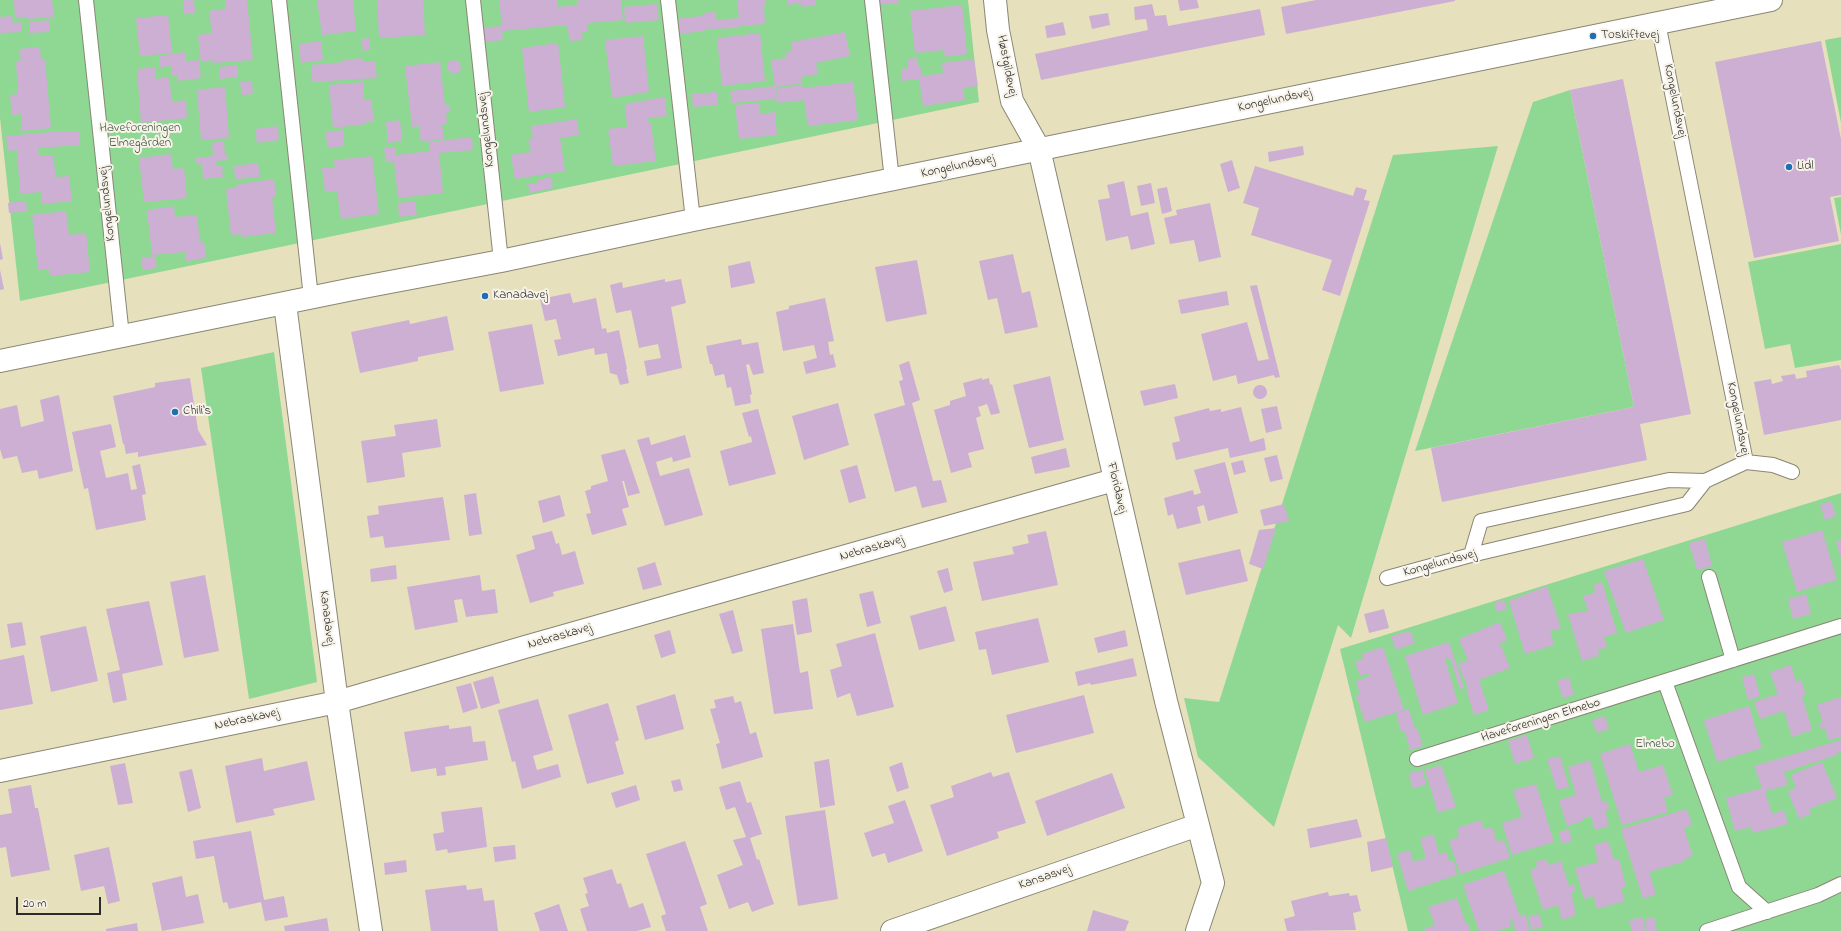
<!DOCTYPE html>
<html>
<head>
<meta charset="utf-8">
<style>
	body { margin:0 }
	#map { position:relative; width:1841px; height:931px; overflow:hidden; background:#e7e0bd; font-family:"Indie Flower",sans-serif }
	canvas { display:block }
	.scale { position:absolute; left:16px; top:897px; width:85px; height:18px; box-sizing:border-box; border:2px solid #2b2b2b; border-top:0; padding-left:5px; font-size:12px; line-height:14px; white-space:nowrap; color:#2b2b2b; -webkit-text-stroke:3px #f7f3e8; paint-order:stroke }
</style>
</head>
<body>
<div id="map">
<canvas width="1841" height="931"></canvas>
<div class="scale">20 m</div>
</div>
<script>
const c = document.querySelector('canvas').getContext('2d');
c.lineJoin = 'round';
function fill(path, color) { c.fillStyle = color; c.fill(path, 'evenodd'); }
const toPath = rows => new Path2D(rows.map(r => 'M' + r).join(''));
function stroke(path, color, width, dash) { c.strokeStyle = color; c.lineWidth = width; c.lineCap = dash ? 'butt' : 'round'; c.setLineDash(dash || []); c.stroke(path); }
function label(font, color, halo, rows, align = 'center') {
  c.font = font + ' "Indie Flower",sans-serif'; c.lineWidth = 4; c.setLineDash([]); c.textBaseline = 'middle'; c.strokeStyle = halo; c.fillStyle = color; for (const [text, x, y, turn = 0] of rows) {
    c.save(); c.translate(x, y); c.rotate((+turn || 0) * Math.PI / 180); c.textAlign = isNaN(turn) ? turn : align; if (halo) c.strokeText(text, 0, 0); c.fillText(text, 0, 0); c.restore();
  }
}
const green = toPath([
	[0,0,968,0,979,102,20,301,0,118],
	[1841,37,1841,123,1825,40],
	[1570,90,1634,407,1415,451,1533,102],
	[1498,146,1351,638,1338,625,1274,827,1198,757,1184,698,1219,702,1393,155],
	[1841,197,1841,235,1834,198],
	[1841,244,1841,360,1795,368,1790,344,1765,349,1748,262],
	[274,352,317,682,249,699,201,368],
	[1841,493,1841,931,1408,931,1340,649]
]);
const building = toPath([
	[14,0,52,0,54,17,27,19,27,17,15,18],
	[183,0,194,0,195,13,184,14],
	[225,0,247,0,253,60,214,63,214,60,201,62,198,35,212,33,209,11,226,9],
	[317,0,353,0,356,31,322,35],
	[377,0,423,0,425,35,379,38],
	[499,0,558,0,558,7,577,5,577,0,621,0,623,20,587,23,587,32,582,32,583,40,570,41,567,25,502,31,503,40,481,42,480,28,502,26],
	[737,0,766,0,766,5,764,6,765,24,739,26,739,28,705,29,704,31,680,34,679,18,703,16,703,13,716,12,716,20,739,18],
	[788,0,816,0,816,5,802,7,802,3,788,5],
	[876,0,898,0,899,3,877,5],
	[1178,0,1197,0,1199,8,1180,11],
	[1316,0,1455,0,1455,1,1286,34,1281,7],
	[657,4,659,20,625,23,624,7],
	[1152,4,1155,16,1166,15,1168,26,1260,9,1265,35,1041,80,1035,54,1148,30,1146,19,1135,20,1134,7],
	[962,5,967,54,945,57,944,50,915,53,910,11],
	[1108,13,1110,25,1092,29,1089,16],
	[168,15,172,53,140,56,136,18],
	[12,16,13,23,21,22,22,32,0,33,0,17],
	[49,20,50,32,30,33,29,22],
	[1063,22,1066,35,1047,38,1045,26],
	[845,32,850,56,816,63,818,74,801,77,802,83,776,87,777,99,732,103,730,91,775,86,771,60,787,58,786,52,792,51,791,42],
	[760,33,765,81,722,86,717,38],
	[643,36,649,92,612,98,605,40],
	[369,38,370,50,363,51,361,39],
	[321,41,323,60,301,63,299,44],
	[1821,41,1841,139,1841,195,1830,197,1839,241,1754,258,1715,62],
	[558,43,565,107,529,112,522,48],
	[40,47,41,60,45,59,51,128,22,131,21,114,12,115,10,95,18,94,16,62,21,62,19,49],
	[185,52,186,61,199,60,201,78,178,81,177,75,172,76,171,66,160,67,159,56],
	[362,58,363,62,375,61,377,78,312,82,311,65,344,62,344,60],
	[917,58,918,66,920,66,922,76,943,73,942,63,974,59,978,86,963,88,965,100,923,106,919,79,902,81,901,69,908,68,907,59],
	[454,60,460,62,461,70,456,74,451,73,447,68,448,62],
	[440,62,445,105,449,105,450,112,446,113,447,123,442,123,444,139,421,142,419,126,412,127,405,66],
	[237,65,238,77,220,79,219,67],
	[155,67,156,79,169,77,172,102,186,100,187,118,141,123,137,69],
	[1623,79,1691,414,1640,424,1647,460,1442,502,1431,448,1634,407,1570,90],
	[252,81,253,94,242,95,240,82],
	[363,82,364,99,371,99,374,122,366,122,367,124,333,128,329,85],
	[853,82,858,120,808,126,804,100,777,103,777,88,803,85,803,88],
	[225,87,229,138,201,140,197,90],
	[717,92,718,105,693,107,692,94],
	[665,97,667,116,648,118,649,124,651,124,656,161,613,166,608,129,627,127,625,104],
	[759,103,760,114,775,112,777,135,739,139,735,105],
	[577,119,579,135,560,138,565,171,515,179,511,155,531,152,528,139,533,138,531,126],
	[400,120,402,141,388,143,386,122],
	[278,126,279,140,257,143,255,129],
	[343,130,344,146,327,148,326,132],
	[64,131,79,132,80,145,38,148,39,156,53,155,56,177,69,176,72,201,42,204,41,192,20,194,17,150,8,151,6,136],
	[472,137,473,150,439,153,443,193,398,198,394,162,386,162,384,148,396,147,396,155,430,151,429,142],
	[224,141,225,156,228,155,228,160,215,161,215,166,222,165,223,177,203,179,202,163,195,163,195,158,213,156,212,143],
	[1303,146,1304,155,1269,162,1268,152],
	[171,154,173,169,184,168,187,198,144,202,139,158],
	[372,156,379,214,341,219,337,191,325,192,322,168,335,167,334,160],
	[1232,160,1240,188,1228,192,1220,164],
	[258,163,260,177,235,179,234,166],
	[1255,166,1353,196,1356,187,1367,190,1364,200,1370,201,1340,296,1322,290,1332,260,1251,235,1259,208,1243,203],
	[551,177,553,188,530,193,528,184,538,183,538,180],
	[274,179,276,197,272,197,276,233,242,237,242,234,231,235,226,189,238,187,237,184],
	[1124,181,1131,216,1148,212,1155,244,1131,250,1128,236,1106,241,1098,200,1110,198,1107,185],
	[1151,183,1155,203,1141,206,1137,186],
	[1167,187,1172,211,1162,214,1157,189],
	[26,201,27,211,9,213,8,203],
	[415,201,417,215,399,217,398,203],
	[1210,203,1221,257,1199,262,1194,240,1170,244,1164,218,1177,215,1176,210],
	[174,206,175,217,197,215,200,242,204,242,206,258,186,261,185,252,152,255,147,210],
	[66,211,69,235,86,233,90,272,50,276,49,269,38,270,32,215],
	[0,243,3,259,0,260],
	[1013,254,1022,293,1030,291,1038,327,1005,334,997,298,988,300,979,261],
	[155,256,157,268,143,270,141,258],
	[917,260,927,314,886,322,875,267],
	[750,261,755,283,731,288,728,266],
	[0,270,4,289,0,290],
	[665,279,665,282,681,279,686,303,671,307,682,368,647,376,644,361,661,358,658,344,639,348,631,310,616,313,610,285,622,282,623,288],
	[1257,285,1280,377,1275,378,1274,375,1238,384,1236,375,1213,381,1201,334,1247,322,1258,361,1269,359,1250,286],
	[1227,291,1229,305,1181,314,1178,300],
	[570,293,573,303,596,298,602,329,606,328,607,333,619,330,627,369,626,369,629,383,620,385,617,375,610,373,607,353,595,355,594,348,558,356,554,340,561,339,556,319,545,321,540,299],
	[825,298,834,341,828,342,830,355,833,354,836,367,806,374,803,362,817,358,814,345,783,351,776,312,789,309,789,306],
	[447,316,454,350,418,357,418,361,360,373,351,332,409,320,410,324],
	[532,324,544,384,500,392,488,332],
	[741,339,742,345,758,342,764,373,753,375,749,364,746,365,752,394,750,395,751,403,735,406,731,387,727,388,724,374,715,376,712,364,710,364,706,346],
	[909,361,920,400,912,403,933,481,941,480,947,502,922,508,916,486,895,492,874,414,905,405,899,381,903,380,899,365],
	[1839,365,1841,370,1841,420,1764,435,1754,382,1771,379,1772,384,1783,381,1781,376,1795,374,1796,379,1807,377,1806,371],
	[1050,376,1064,440,1029,448,1013,385],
	[190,378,198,430,207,445,138,457,138,452,126,454,124,444,123,444,113,396,155,387,155,383],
	[982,378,982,380,989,378,990,385,992,384,1000,413,991,415,987,404,978,407,981,416,976,418,984,449,968,453,972,467,951,473,934,410,950,405,950,401,966,396,963,383],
	[1175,384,1178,398,1144,406,1140,391],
	'1253 392a7 7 0 1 1 14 0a7 7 0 1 1-14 0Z',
	[59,395,73,471,39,479,37,470,22,473,17,456,3,459,0,449,0,409,17,405,21,427,44,421,40,400],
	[838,403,849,445,804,460,792,416],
	[1277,406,1282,429,1266,433,1261,409],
	[1241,407,1250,442,1264,438,1266,450,1230,458,1228,448,1176,460,1172,443,1180,441,1174,417,1209,408,1210,411,1221,409,1221,412],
	[758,409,776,474,729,486,720,451,752,442,751,436,749,437,742,413],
	[437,419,441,447,402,453,405,477,367,483,361,441,396,436,394,425],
	[111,424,116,447,100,451,106,478,128,473,131,490,137,489,132,466,140,464,146,494,142,495,146,520,96,530,88,488,84,489,72,432],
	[685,435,691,457,673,462,672,457,656,462,660,476,689,468,703,515,665,526,637,440,649,437,651,445],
	[1066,448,1070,467,1035,474,1031,457],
	[625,449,640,493,628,496,624,481,622,481,629,507,622,509,627,525,592,535,586,514,591,513,585,491,591,489,591,486,608,481,601,455],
	[1277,455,1283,479,1270,482,1264,458],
	[1243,460,1246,472,1234,475,1231,463],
	[1225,462,1238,513,1208,521,1204,505,1197,507,1201,523,1177,529,1173,514,1168,516,1164,498,1193,490,1194,495,1201,493,1194,470],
	[857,465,866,498,849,503,840,470],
	[476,493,482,534,469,536,464,495],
	[560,495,565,516,543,523,538,501],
	[443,497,450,540,385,548,383,536,370,538,367,516,379,514,378,506],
	[1831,501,1836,516,1825,520,1820,505],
	[1284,504,1289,521,1264,526,1260,510],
	[1276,528,1263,569,1249,564,1259,530],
	[1822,530,1837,580,1797,592,1782,542],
	[552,531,556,544,559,543,562,555,575,551,584,584,553,592,554,596,530,603,516,555,535,549,532,536],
	[1046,531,1058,585,982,601,973,562,1014,554,1012,547,1029,543,1027,535],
	[1705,539,1712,566,1697,570,1689,543],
	[1841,540,1841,558,1836,542],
	[1240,549,1248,581,1186,595,1178,563],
	[1643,559,1664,620,1626,633,1604,571],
	[655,562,662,585,643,590,637,568],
	[396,565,397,579,371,582,370,569],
	[948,568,953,590,944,593,937,571],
	[205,575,219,651,184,658,170,582],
	[480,575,482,591,495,589,498,613,466,617,462,599,454,600,458,622,415,630,407,587],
	[1602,582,1617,633,1604,637,1607,647,1598,650,1599,656,1582,661,1568,614,1588,611,1583,596,1596,592,1593,585],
	[1547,586,1561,628,1550,631,1554,645,1525,654,1509,601],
	[873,591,881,623,867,627,859,594],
	[1806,594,1811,614,1793,619,1788,599],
	[807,598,812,632,797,635,792,601],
	[1504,600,1507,609,1497,612,1494,603],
	[149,601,163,665,122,674,127,700,113,703,107,673,120,670,106,609],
	[946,606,955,641,919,650,910,616],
	[1384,609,1389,628,1369,633,1364,614],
	[733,610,743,651,732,654,719,614],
	[1038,618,1049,662,992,675,986,649,979,650,975,632],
	[22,622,26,645,11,648,7,624],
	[1500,622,1507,640,1500,643,1510,668,1479,680,1489,710,1474,715,1466,689,1468,688,1458,664,1467,660,1470,665,1459,639],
	[793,624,800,673,808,671,813,709,774,714,761,629],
	[86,626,98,681,51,692,40,636],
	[670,630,676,653,661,658,654,635],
	[1125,630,1128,646,1098,653,1094,638],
	[1410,631,1415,643,1396,650,1391,636],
	[875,633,894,707,857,716,850,693,837,698,830,670,842,666,836,644],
	[1449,642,1464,688,1460,689,1450,658,1445,659,1458,703,1423,715,1405,656],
	[1383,647,1404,710,1365,722,1356,695,1360,694,1356,681,1369,677,1368,673,1360,676,1355,662,1363,659,1362,654],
	[24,655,33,704,0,710,0,660],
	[1133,658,1137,676,1091,685,1090,683,1078,686,1075,672],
	[1791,665,1796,682,1801,680,1806,695,1802,696,1812,730,1792,737,1784,711,1760,719,1754,702,1778,694,1770,672],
	[1754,674,1760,696,1748,700,1742,677],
	[493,676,500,703,481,709,473,682],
	[1569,677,1574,695,1563,698,1557,681],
	[471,683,478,708,463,713,456,687],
	[675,694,684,729,645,740,636,706],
	[1084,695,1094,733,1016,753,1006,715],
	[733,696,735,703,741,701,750,734,756,732,763,757,722,769,716,744,720,743,710,709,716,708,714,700],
	[1841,697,1841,737,1828,740,1825,728,1821,729,1819,723,1823,722,1817,705],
	[538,699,553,750,533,756,537,770,558,764,561,777,522,789,515,761,512,762,498,710],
	[608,703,619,740,615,742,624,774,587,784,568,715],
	[1749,706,1762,748,1717,762,1704,720],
	[1409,709,1415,729,1417,728,1423,746,1410,750,1405,732,1401,732,1396,713],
	[1605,716,1609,729,1597,733,1592,720],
	[449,725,449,729,471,726,473,742,485,741,488,760,445,767,446,775,437,776,436,768,411,772,404,732],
	[1527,735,1534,758,1515,764,1508,741],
	[1841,740,1841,752,1836,753,1837,755,1784,772,1788,785,1765,791,1772,814,1784,810,1788,824,1753,833,1751,827,1735,831,1726,798,1762,788,1754,766],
	[1630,744,1639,772,1663,765,1673,795,1664,798,1668,812,1622,825,1600,754],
	[1560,756,1569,787,1557,790,1547,759],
	[262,758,264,771,307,761,315,800,273,809,275,815,236,823,225,766],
	[829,759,835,805,820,808,814,762],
	[1590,760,1602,802,1607,801,1609,810,1605,811,1609,826,1595,830,1591,816,1582,819,1583,821,1567,826,1559,800,1576,795,1568,767],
	[902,762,909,788,897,792,889,767],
	[1822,762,1837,798,1809,809,1811,814,1799,819,1788,791,1796,788,1791,775],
	[125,763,133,803,118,805,110,766],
	[1441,765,1456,807,1438,813,1425,770],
	[192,769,201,808,188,812,179,772],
	[1423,770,1426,785,1412,788,1409,773],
	[991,772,993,777,1009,772,1026,823,997,832,999,838,947,856,930,805,954,797,951,786],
	[1112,773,1125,808,1047,836,1035,801],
	[680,779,683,790,674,792,671,781],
	[740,781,747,803,751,802,762,834,750,838,757,860,759,859,774,904,752,912,748,902,729,909,717,875,743,865,733,840,746,837,735,807,726,810,719,787],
	[1536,784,1554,842,1512,855,1502,823,1522,817,1513,790],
	[31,785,35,808,38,808,50,870,11,877,6,847,0,848,0,815,12,813,8,789],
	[636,785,640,800,616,808,611,793],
	[905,800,923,851,888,863,885,853,872,857,864,833,894,823,888,806],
	[482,807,487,847,448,853,447,849,436,851,433,834,444,832,441,812],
	[1687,809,1692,825,1684,828,1693,856,1686,858,1686,861,1649,872,1656,894,1643,899,1621,829],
	[825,810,838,899,798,906,785,816],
	[1357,819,1362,837,1310,848,1307,829],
	[1481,820,1484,829,1492,827,1497,842,1504,840,1510,858,1460,874,1449,840,1459,837,1457,828],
	[1569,829,1572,841,1562,844,1559,832],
	[251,831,264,900,284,896,288,917,265,921,261,902,229,909,227,902,223,903,214,856,196,859,193,841],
	[1433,834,1439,854,1446,852,1450,862,1454,861,1457,875,1408,891,1397,854,1410,850,1413,862,1426,858,1420,839],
	[1386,838,1393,867,1371,872,1367,842],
	[685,841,707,904,700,907,708,931,666,931,661,916,666,914,646,854],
	[1608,841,1614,860,1619,859,1626,886,1621,888,1625,901,1597,909,1593,896,1584,899,1575,868,1598,862,1594,845],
	[515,845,516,859,495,862,493,847],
	[109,847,120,901,108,904,104,886,81,891,74,855],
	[1546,859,1548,865,1561,861,1569,886,1573,884,1576,891,1571,892,1576,915,1562,920,1558,905,1543,910,1530,870,1537,868,1536,862],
	[406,860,407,872,385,875,384,863],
	[612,869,617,884,621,883,629,908,643,903,651,927,637,931,587,931,580,909,589,906,585,894,588,893,583,878],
	[1504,871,1520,916,1525,914,1530,931,1516,931,1512,919,1509,920,1512,926,1497,931,1479,931,1463,885],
	[182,876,186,897,198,894,204,923,162,931,152,883],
	[466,885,467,890,482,888,484,901,494,900,498,931,431,931,425,890],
	[1328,892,1329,896,1349,893,1350,896,1357,895,1361,911,1353,913,1356,930,1287,931,1284,919,1295,916,1291,901],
	[1457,898,1466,924,1468,923,1470,931,1425,931,1424,929,1435,925,1428,907],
	[559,904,568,931,540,931,534,913],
	[1093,910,1129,921,1125,931,1087,931],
	[1539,914,1543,927,1532,930,1528,917],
	[1642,917,1646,931,1632,931,1629,920],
	[1654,917,1657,931,1647,931,1645,919],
	[327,918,329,931,285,931,284,926],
	[137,923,138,931,106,931,106,929]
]);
const lane = toPath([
	[86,0,122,336],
	[279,0,311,298],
	[473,0,501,261],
	[668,0,693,220],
	[872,0,892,180],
	[1746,462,1773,465,1792,472],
	[1471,555,1481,521,1669,480,1705,481],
	[1709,577,1733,660],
	[1387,578,1471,555,1687,504,1705,481,1746,462,1658,23],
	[1665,682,1739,887,1767,912],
	[1417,759,1841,626],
	[1707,931,1818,895,1841,884]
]);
const street = toPath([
	[995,0,998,30,1012,101,1039,149,1166,701,1213,883,1197,931],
	[285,304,337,702,371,931],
	[0,771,337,702,525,647,1114,480],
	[892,931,1198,825]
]);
const secondary = toPath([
	[0,361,353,289,501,261,693,220,1771,0]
]);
const markers = [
	[1593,36,4,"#1f6fb2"],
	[1789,167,4,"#1f6fb2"],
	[485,296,4,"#1f6fb2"],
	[175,412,4,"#1f6fb2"]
];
const poiNames = [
	["Toskiftevej",1601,36],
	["Lidl",1797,167],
	["Kanadavej",493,296],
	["Chili's",183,412]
];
const streetNames = [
	["Høstgildevej",1006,66,79],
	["Kongelundsvej",1275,101,-12],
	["Kongelundsvej",1674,101,79],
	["Kongelundsvej",487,130,-96],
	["Kongelundsvej",958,167,-12],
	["Kongelundsvej",108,204,-96],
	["Kongelundsvej",1737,419,79],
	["Floridavej",1116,488,77],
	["Nebraskavej",872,549,-16],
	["Kongelundsvej",1440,564,-15],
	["Kanadavej",326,618,83],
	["Nebraskavej",560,637,-16],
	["Nebraskavej",247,720,-12],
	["Haveforeningen Elmebo",1541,721,-17],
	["Kansasvej",1045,878,-19]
];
const parkNames = [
	["Haveforeningen",140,129],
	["Elmegården",140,144],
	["Elmebo",1655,745]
];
fill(green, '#8ed893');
fill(building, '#ccafd3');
stroke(lane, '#898674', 16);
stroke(street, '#898674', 24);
stroke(secondary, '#898674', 24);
stroke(lane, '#fff', 14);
stroke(street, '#fff', 22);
stroke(secondary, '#fff', 22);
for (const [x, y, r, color] of markers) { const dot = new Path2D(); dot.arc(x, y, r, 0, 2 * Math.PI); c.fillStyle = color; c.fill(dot); stroke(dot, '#f7f3e8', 1.5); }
label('13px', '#2b2b2b', '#f7f3e8', poiNames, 'left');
label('13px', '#2b2b2b', '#f7f3e8', streetNames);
label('13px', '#445645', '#f7f3e8', parkNames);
</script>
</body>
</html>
